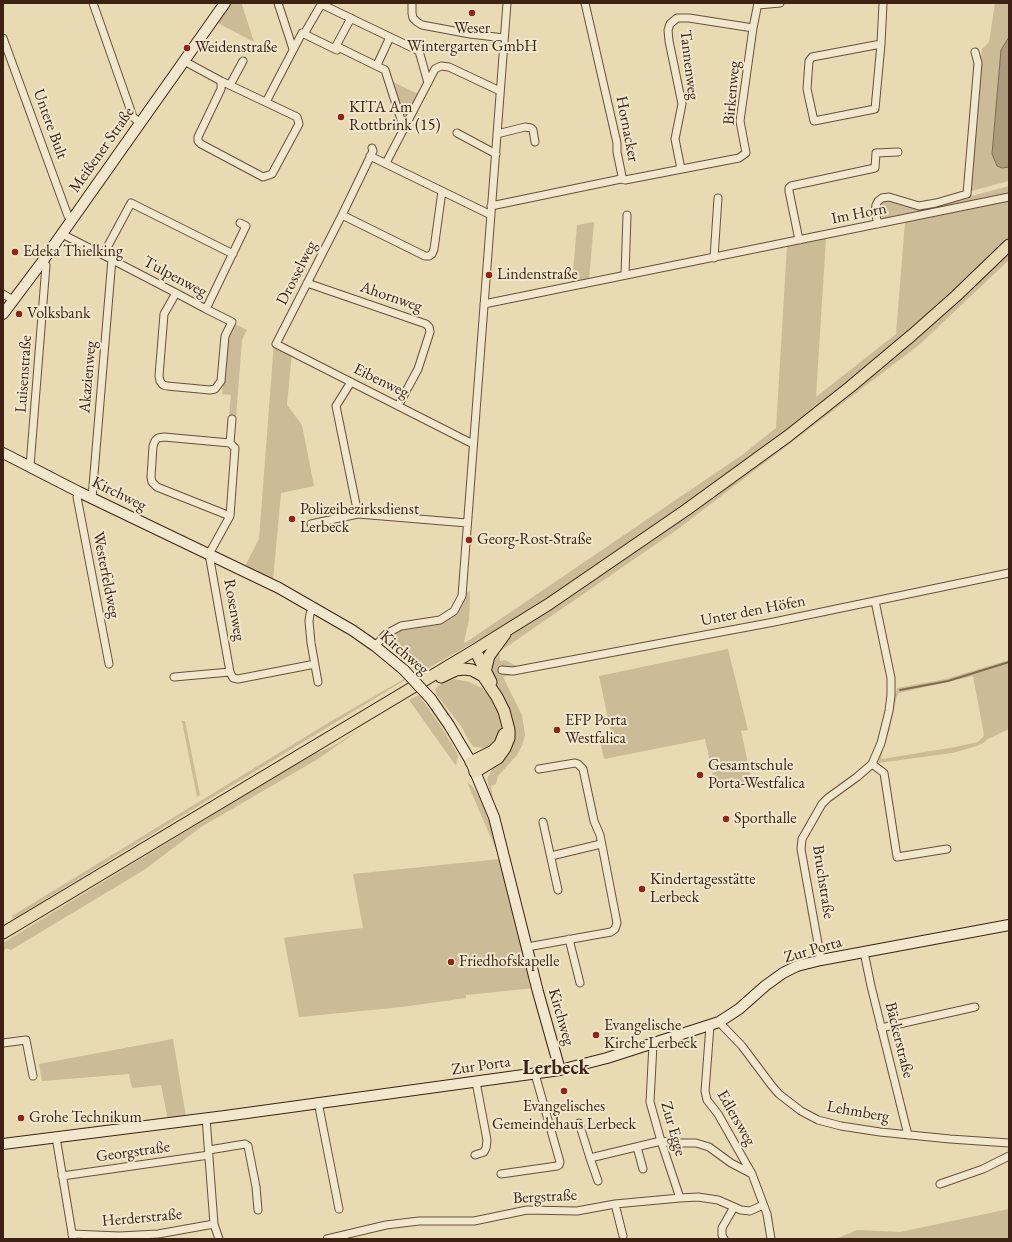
<!DOCTYPE html>
<html>
<head>
<meta charset="utf-8">
<style>
	body { margin:0 }
	#map { position:relative; width:1012px; height:1242px; overflow:hidden; background:#e8dab2; font-family:"EB Garamond",serif }
	canvas { display:block }
	.frame { position:absolute; inset:0; border:4px solid #3c2213; pointer-events:none }
</style>
</head>
<body>
<div id="map">
<canvas width="1012" height="1242"></canvas>
<div class="frame"></div>
</div>
<script>
const c = document.querySelector('canvas').getContext('2d');
c.lineJoin = 'round';
function fill(path, color) { c.fillStyle = color; c.fill(path, 'evenodd'); }
const toPath = rows => new Path2D(rows.map(r => 'M' + r).join(''));
function stroke(path, color, width, dash) { c.strokeStyle = color; c.lineWidth = width; c.lineCap = dash ? 'butt' : 'round'; c.setLineDash(dash || []); c.stroke(path); }
function label(font, color, halo, rows, align = 'center') {
  c.font = font + ' "EB Garamond",serif'; c.lineWidth = 4; c.setLineDash([]); c.textBaseline = 'middle'; c.strokeStyle = halo; c.fillStyle = color; for (const [text, x, y, turn = 0] of rows) {
    c.save(); c.translate(x, y); c.rotate((+turn || 0) * Math.PI / 180); c.textAlign = isNaN(turn) ? turn : align; if (halo) c.strokeText(text, 0, 0); c.fillText(text, 0, 0); c.restore();
  }
}
const green = toPath([
	[230,3,243,3,242,5,254,42,216,22],
	[995,3,1009,3,1009,37,1001,50,1002,168,1009,167,1009,181,971,191,976,94,982,49,989,42],
	[391,81,418,94,404,123],
	[1009,186,1009,260,919,345,678,529,499,652,500,661,505,660,519,667,740,624,740,630,567,663,503,677,522,715,525,735,522,746,517,755,498,776,496,784,491,786,493,798,491,796,487,779,491,771,508,753,514,741,515,733,513,721,505,700,496,686,492,675,493,658,502,645,492,632,418,674,393,649,397,632,401,624,439,618,453,609,458,598,470,591,469,620,464,642,465,643,742,455,776,428,787,246,826,238,816,397,896,334,905,222,910,221,912,216,885,220,878,214,878,205,886,200,938,205],
	[594,222,589,279,572,283,577,225],
	[235,324,247,330,242,340,236,417,229,416,231,395,222,394,227,340],
	[274,342,292,352,287,405,302,425,314,486,281,493,273,580,245,566,259,539],
	[728,649,748,730,741,731,752,782,716,789,705,739,604,759,601,745,613,742,599,676],
	[1009,660,1009,729,988,739,983,743,977,746,952,753,878,763,887,731,897,688,946,679],
	[973,676,984,735,982,738,978,742,955,747,882,759,881,757,889,732,897,696,899,693],
	[404,679,405,680,13,919,12,916,333,720],
	[455,679,469,682,482,688,488,694,497,709,502,731,492,747,484,748,474,747,469,741,461,726,437,695,435,689,443,682],
	[419,695,442,728,458,755,456,766,409,700],
	[182,721,185,721,200,795,197,797],
	[362,728,318,759,201,827,144,870,11,950,6,948,3,953,3,943,311,755,333,746],
	[467,782,473,787,480,798,489,821,498,850,534,988,466,995,466,998,402,1007,299,1017,284,938,318,933,363,928,353,874,500,859],
	[173,1039,186,1117,168,1120,161,1085,132,1088,129,1074,42,1081,39,1064],
	[1009,1209,1009,1239,836,1239,857,1230,900,1232]
]);
const water = toPath([
	[1009,37,1009,167,1002,168,997,166,992,154,1001,50,1009,37]
]);
const stream = toPath([
	[900,690,948,681,1009,662]
]);
const street = toPath([
	[93,3,133,117,140,123],
	[278,3,293,49],
	[412,3,412,13,413,18,417,22,422,25,470,34,504,38],
	[321,4,419,51,428,83],
	[758,5,780,3],
	[304,34,322,3],
	[3,38,68,216,72,219],
	[881,44,812,57,809,61,807,89,814,121,875,109,881,44,883,3],
	[338,47,385,70,404,129],
	[338,47,336,46,351,18],
	[184,61,221,81,297,117,299,124,272,174,263,177,201,144,198,141,198,137,221,89,221,81],
	[377,65,390,37],
	[230,85,243,61],
	[266,102,302,33,337,50,338,47],
	[457,133,496,154],
	[497,134,525,127,531,128,533,130,535,142],
	[372,148,373,151,342,215,276,344,473,444],
	[370,156,491,215],
	[386,163,435,69,441,66,449,67,500,91],
	[681,169,675,139,682,104,669,41,668,30,670,24,677,18,689,18,753,28],
	[621,179,625,180,739,158,746,153,740,121,753,28,758,3],
	[491,206,621,179,622,176,617,152,617,143,585,3],
	[342,215,425,256,429,256,432,254,434,249,442,191],
	[878,224,875,212,876,205,878,201,882,198,889,197,919,206,936,203,967,194,978,63,975,52],
	[62,234,103,255,176,293,206,309,232,322,225,336,221,381,215,389,210,390,167,386,163,385,160,381,159,376,164,314,176,293],
	[799,240,789,191,789,188,791,186,875,168,876,153,898,152],
	[103,255,131,203,233,254],
	[714,258,718,198],
	[625,275,627,215],
	[307,283,426,324,429,327,430,332,418,369,398,406],
	[3,294,13,300],
	[484,304,1009,197],
	[206,309,246,226,240,223],
	[351,382,336,406,358,514],
	[230,443,235,448,230,516,209,554,230,672,233,678,238,679,310,665],
	[30,466,46,265,42,262],
	[79,492,77,497,109,664],
	[92,498,112,259],
	[230,516,157,487,152,482,151,477,153,446,155,441,158,438,164,437,230,443,232,419],
	[311,524,358,514,467,523],
	[313,607,310,614,309,621,311,643,318,682],
	[375,646,386,634,401,626,440,620,454,611,462,596,507,3],
	[502,670,513,671,774,622,1009,573],
	[174,677,230,672],
	[872,764,884,773,897,857,947,849],
	[543,822,558,890],
	[551,856,601,844],
	[569,939,580,983],
	[527,947,611,932,615,929,617,923,600,835,594,821,583,769,578,764,575,763,539,769],
	[864,952,871,986,908,1135],
	[821,960,801,849,802,839,822,804,828,798,857,777,872,764,881,743,889,711,891,695,891,678,875,601],
	[719,1022,742,1046,772,1086,779,1094,801,1111,818,1120,841,1126,880,1132,950,1139,1009,1143],
	[710,1026,705,1091,707,1100,718,1114,752,1174,767,1214,771,1239],
	[881,1028,975,1007],
	[3,1043,26,1040,33,1076],
	[653,1044,650,1102,661,1141,680,1198],
	[318,1102,339,1209],
	[206,1118,214,1224,219,1239],
	[579,1123,590,1158,661,1141,673,1143,696,1143,709,1147,731,1163,752,1174],
	[56,1137,73,1239],
	[637,1147,643,1169],
	[209,1150,245,1144,248,1146,256,1187,258,1210],
	[475,1155,484,1152,486,1148,487,1140,476,1082],
	[590,1158,598,1181],
	[501,1174,557,1166,559,1165,560,1162,535,1074],
	[62,1176,209,1155],
	[940,1184,983,1169,1009,1156],
	[615,1204,623,1236],
	[72,1234,119,1236,158,1234,214,1224],
	[327,1239,386,1225,419,1221,474,1221,527,1210,577,1211,615,1204,680,1198,698,1197,718,1200,741,1210,750,1211,763,1205],
	[724,1239,722,1235,722,1228,734,1207]
]);
const secondary = toPath([
	[3,314,42,262,225,3],
	[3,453,79,492,279,588,352,630,375,646,404,670],
	[431,699,449,725,471,762,494,817,538,992,560,1070],
	[3,1144,225,1116,560,1070,607,1058,719,1022,739,1009,765,986,783,973,797,966,821,960,1009,925]
]);
const primary = toPath([
	[475,650,491,682],
	[486,668,489,656,505,634],
	[441,677,456,670,464,669,472,670,483,676,497,697,504,711,509,730,509,738,505,748,498,758,475,772],
	[471,762,493,751,500,744,504,734],
	[3,933,475,650,549,604,686,510,788,436,850,387,912,335,956,296,1009,245]
]);
const secondaryBridge = toPath([
	[404,670,431,699]
]);
const markers = [
	[472,13,4,"#8f2418"],
	[187,48,4,"#8f2418"],
	[341,117,4,"#8f2418"],
	[15,252,4,"#8f2418"],
	[489,275,4,"#8f2418"],
	[19,314,4,"#8f2418"],
	[292,519,4,"#8f2418"],
	[469,540,4,"#8f2418"],
	[557,730,4,"#8f2418"],
	[700,775,4,"#8f2418"],
	[726,819,4,"#8f2418"],
	[642,889,4,"#8f2418"],
	[451,962,4,"#8f2418"],
	[596,1035,4,"#8f2418"],
	[564,1091,4,"#8f2418"],
	[21,1118,4,"#8f2418"]
];
const poiNames = [
	["Weser",472,29,"center"],
	["Wintergarten GmbH",472,47,"center"],
	["Weidenstraße",195,48],
	["KITA Am",349,108],
	["Rottbrink (15)",349,126],
	["Edeka Thielking",23,252],
	["Lindenstraße",497,275],
	["Volksbank",27,314],
	["Polizeibezirksdienst",300,510],
	["Lerbeck",300,528],
	["Georg-Rost-Straße",477,540],
	["EFP Porta",565,721],
	["Westfalica",565,739],
	["Gesamtschule",708,766],
	["Porta-Westfalica",708,784],
	["Sporthalle",734,819],
	["Kindertagesstätte",650,880],
	["Lerbeck",650,898],
	["Friedhofskapelle",459,962],
	["Evangelische",604,1026],
	["Kirche Lerbeck",604,1044],
	["Evangelisches",564,1107,"center"],
	["Gemeindehaus Lerbeck",564,1125,"center"],
	["Grohe Technikum",29,1118]
];
const streetNames = [
	["Tannenweg",689,65,83],
	["Birkenweg",732,93,-85],
	["Untere Bult",50,124,70],
	["Hornacker",627,129,79],
	["Meißener Straße",102,150,-55],
	["Im Horn",859,214,-11],
	["Drosselweg",297,273,-63],
	["Tulpenweg",175,277,28],
	["Ahornweg",391,297,19],
	["Luisenstraße",24,374,-86],
	["Akazienweg",88,377,-85],
	["Eibenweg",381,381,26],
	["Kirchweg",119,494,26],
	["Westerfeldweg",106,575,79],
	["Rosenweg",234,610,80],
	["Unter den Höfen",753,611,-11],
	["Kirchweg",404,653,41],
	["Bruchstraße",823,882,81],
	["Zur Porta",813,950,-16],
	["Kirchweg",561,1017,74],
	["Bäckerstraße",899,1040,76],
	["Zur Porta",481,1066,-8],
	["Lehmberg",858,1112,10],
	["Edlersweg",736,1118,60],
	["Zur Egge",673,1129,74],
	["Georgstraße",133,1152,-8],
	["Bergstraße",545,1197,-3],
	["Herderstraße",142,1218,-5]
];
const districtNames = [
	["Lerbeck",556,1069]
];
fill(green, '#cbbb97');
fill(water, '#ae9b7c');
stroke(water, '#806b52', 1);
stroke(stream, '#806b52', 2);
stroke(street, '#67503b', 9);
stroke(secondary, '#3c2213', 12);
stroke(primary, '#3c2213', 13);
stroke(street, '#f0e7cd', 7);
stroke(secondary, '#f0e7cd', 10);
stroke(primary, '#e8dab2', 11);
stroke(secondaryBridge, '#3c2213', 12, []);
stroke(secondaryBridge, '#f0e7cd', 10);
for (const [x, y, r, color] of markers) { const dot = new Path2D(); dot.arc(x, y, r, 0, 2 * Math.PI); c.fillStyle = color; c.fill(dot); stroke(dot, '#f0e7cd', 1.5); }
label('16px', '#3c2213', '#f0e7cd', poiNames, 'left');
label('16px', '#3c2213', '#f0e7cd', streetNames);
label('bold 20px', '#3c2213', '#f0e7cd', districtNames);
</script>
</body>
</html>
